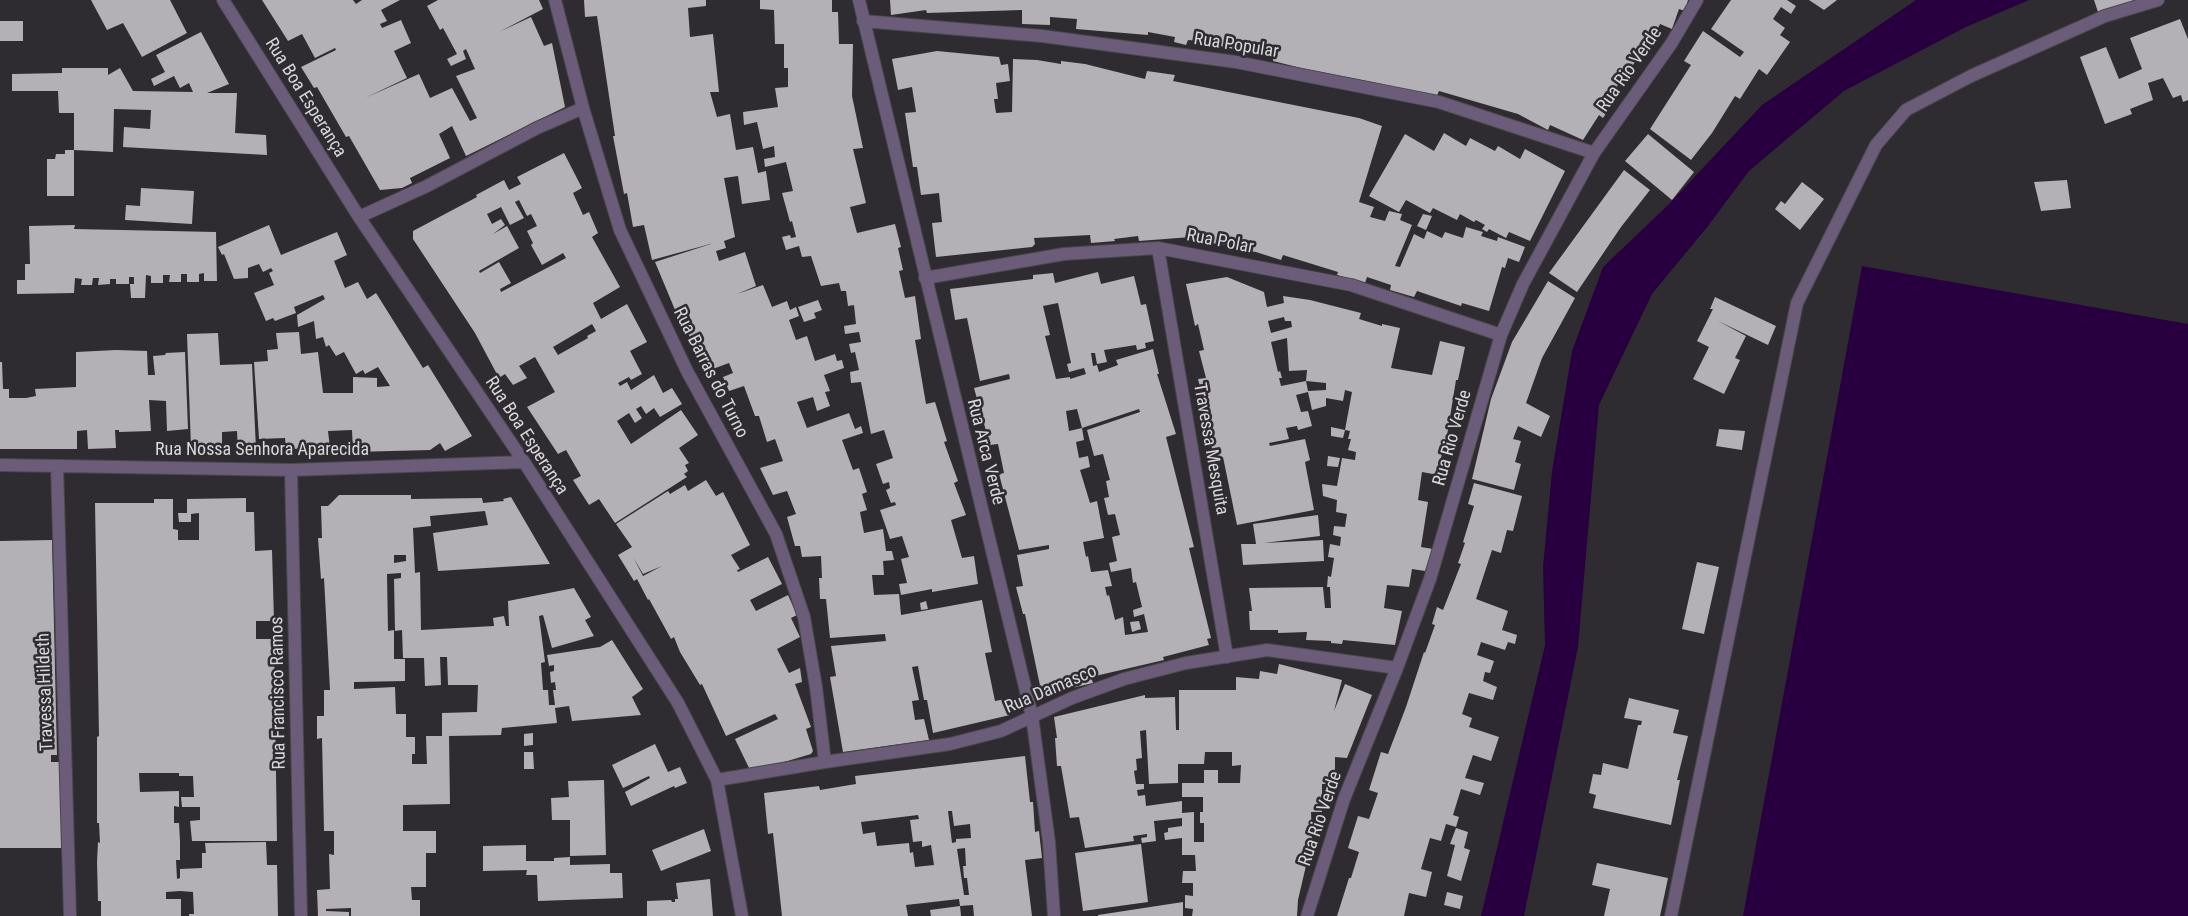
<!DOCTYPE html>
<html>
<head>
<meta charset="utf-8">
<style>
	body { margin:0 }
	canvas { display:block; background:#2e2c30 }
</style>
</head>
<body>
<canvas width="2188" height="916"></canvas>
<script>
const c = document.querySelector('canvas').getContext('2d');
c.lineJoin = 'round';
function fill(path, color) { c.fillStyle = color; c.fill(path, 'evenodd'); }
const toPath = rows => new Path2D(rows.map(r => 'M' + r).join(''));
function stroke(path, color, width, dash) { c.strokeStyle = color; c.lineWidth = width; c.lineCap = dash ? 'butt' : 'round'; c.setLineDash(dash || []); c.stroke(path); }
function label(font, color, halo, rows, align = 'center') {
  c.font = font + ' "Roboto Condensed",sans-serif'; c.lineWidth = 5; c.setLineDash([]); c.textBaseline = 'middle'; c.strokeStyle = halo; c.fillStyle = color; for (const [text, x, y, turn = 0] of rows) {
    c.save(); c.translate(x, y); c.rotate((+turn || 0) * Math.PI / 180); c.textAlign = isNaN(turn) ? turn : align; if (halo) c.strokeText(text, 0, 0); c.fillText(text, 0, 0); c.restore();
  }
}
const water = toPath([
	[1916,0,2029,0,1966,27,1844,91,1749,171,1708,226,1652,294,1599,405,1578,647,1524,916,1481,916,1545,645,1543,567,1552,471,1572,351,1603,267,1669,204,1762,105],
	[1862,266,2188,324,2188,916,1743,916]
]);
const building = toPath([
	[91,0,170,0,187,33,142,57,123,23,107,30],
	[262,0,353,0,356,4,362,0,400,0,381,10,387,21,380,24,382,28,401,20,411,43,394,51,407,78,365,98,419,74,430,98,452,88,470,121,477,118,456,76,475,69,466,49,463,51,466,59,451,66,447,59,457,54,443,28,440,30,427,6,438,0,539,0,543,9,499,32,531,17,544,46,552,43,565,107,466,156,452,126,439,134,450,158,410,178,412,183,402,188,380,190,349,136,346,137,317,87,314,88,301,67,336,50,335,48,315,58,302,34,288,41],
	[584,0,706,0,706,6,688,8,690,37,713,34,719,92,710,92,717,117,730,114,736,150,753,147,758,173,766,171,770,200,742,204,738,176,724,178,735,237,724,241,726,248,716,251,719,261,745,252,756,286,737,294,763,285,772,307,787,301,790,310,796,307,799,316,789,320,796,340,807,336,815,361,835,354,837,361,842,360,844,368,824,375,830,391,825,392,830,406,817,411,813,397,797,402,807,428,849,413,855,429,861,426,863,433,842,440,853,470,859,468,867,492,862,494,867,510,860,512,864,533,883,529,886,551,892,551,894,560,883,561,884,575,872,575,874,595,899,594,901,615,982,600,992,652,985,653,995,701,1006,699,1010,715,933,733,927,700,924,700,918,666,912,667,919,700,912,701,915,720,924,719,929,740,843,752,830,677,836,676,831,646,886,641,885,634,830,638,826,599,820,599,819,578,822,578,821,556,802,557,800,546,795,546,787,517,796,514,787,491,773,495,760,468,783,461,775,439,767,442,759,416,755,416,744,386,729,391,723,377,733,373,729,363,710,370,701,342,693,345,681,316,678,317,655,262,714,243,652,260,644,225,633,227,627,193,624,194,613,136,615,136,597,16,585,17],
	[760,0,832,0,832,12,838,12,839,44,853,44,852,96,863,148,853,149,866,203,850,207,857,233,895,224,901,247,898,248,903,270,899,271,905,298,915,296,921,339,915,340,926,404,935,402,947,441,944,442,958,481,954,483,966,515,951,520,962,558,974,556,978,584,932,592,932,589,901,595,899,584,907,583,901,559,909,557,902,536,890,539,880,510,896,505,895,502,891,503,886,490,890,488,889,482,883,484,876,464,893,458,884,430,871,434,861,382,851,383,850,372,859,370,855,352,851,353,849,344,861,342,859,332,845,334,844,326,856,324,854,305,848,306,846,291,841,291,839,283,821,286,811,256,802,257,799,246,786,250,782,237,790,235,791,238,796,237,792,221,790,222,782,193,793,191,786,162,765,167,764,159,775,157,774,146,763,149,757,122,744,125,743,112,778,107,775,88,788,87,788,68,784,68,784,44,775,44,774,10,760,9],
	[890,0,1688,0,1685,11,1679,9,1672,29,1660,24,1648,49,1644,47,1630,70,1629,69,1615,89,1620,92,1603,118,1599,115,1583,140,1550,125,1548,130,1518,114,1439,91,1435,100,1382,84,1301,68,1273,61,1273,58,1198,41,1188,40,1186,45,1174,42,1175,37,1148,32,1148,35,1076,29,1077,19,1050,17,1050,25,1022,24,1022,10,927,13,926,10,891,15],
	[1731,0,1787,0,1796,6,1791,14,1781,7,1773,19,1785,28,1780,35,1790,42,1767,75,1759,69,1740,99,1735,96,1712,133,1691,160,1650,129,1691,65,1684,61,1703,31,1740,57,1744,52,1711,29],
	[1809,0,1837,0,1824,10],
	[2094,0,2135,0,2098,12],
	[2180,19,2188,39,2188,100,2183,102,2181,95,2173,98,2163,78,2148,83,2153,100,2130,109,2132,114,2105,124,2080,57,2106,47,2119,79,2142,69,2130,38],
	[0,21,23,21,23,41,0,41],
	[201,32,229,84,207,93,237,93,235,133,266,135,267,155,123,147,124,127,150,129,151,110,114,109,113,152,74,150,74,196,47,196,47,159,55,159,56,154,65,154,65,150,74,150,74,113,59,113,58,91,12,91,12,74,62,73,62,68,108,68,108,75,120,68,133,91,193,92,189,83,180,88,174,76,154,86,151,79,165,72,156,55],
	[937,51,999,57,1001,65,1008,64,1010,81,996,83,998,99,994,99,996,113,1012,112,1013,59,1037,60,1061,64,1061,61,1085,64,1145,79,1147,71,1175,75,1173,81,1359,118,1382,126,1359,202,1374,207,1370,217,1385,221,1389,211,1402,214,1400,220,1412,225,1395,266,1400,267,1414,234,1424,239,1427,231,1442,238,1445,232,1463,238,1466,227,1483,232,1481,236,1497,241,1498,237,1525,247,1519,262,1508,258,1505,268,1502,267,1489,311,1462,303,1461,306,1417,291,1414,297,1390,290,1391,285,1367,277,1365,283,1337,275,1338,272,1283,255,1281,260,1256,252,1228,248,1229,245,1191,241,1191,237,1139,241,1138,236,1114,239,1115,241,1091,243,1090,235,1034,238,1035,244,1032,247,936,257,932,223,942,222,939,193,921,195,917,167,913,167,905,113,916,112,912,87,898,90,892,59],
	[1444,133,1466,146,1470,138,1495,151,1498,146,1520,159,1525,149,1565,171,1530,241,1509,232,1506,238,1489,229,1487,232,1482,229,1485,225,1476,220,1474,222,1460,214,1457,220,1433,208,1430,213,1406,200,1399,212,1369,196,1405,134,1434,151],
	[1648,134,1694,172,1672,200,1625,161],
	[564,153,582,188,573,193,583,215,589,212,598,233,592,237,620,287,593,303,601,319,627,304,647,342,630,351,642,374,631,380,629,377,618,383,620,386,627,382,631,390,654,375,663,393,672,388,682,404,660,417,654,408,646,414,641,406,636,409,642,418,635,423,629,413,617,421,631,444,681,410,698,435,679,448,689,463,685,465,688,471,684,474,687,477,615,523,599,499,589,505,573,480,581,476,566,450,558,454,527,407,555,392,535,357,519,366,527,378,513,385,505,374,499,378,475,333,413,239,413,231,477,197,476,195,504,180,509,190,521,184,517,177],
	[519,200,527,216,531,214,537,226,527,231,533,243,531,245,542,265,563,253,566,258,501,292,500,289,511,283,499,262,480,273,479,271,519,248,507,226,493,234,505,225,501,219,492,224,487,214,501,207,510,225,524,218,515,202],
	[592,324,596,331,587,336,588,338,558,355,553,347],
	[1624,170,1650,190,1621,227,1577,292,1549,273],
	[2067,180,2071,208,2041,211,2034,182],
	[1802,182,1824,199,1800,230,1775,209,1781,201,1785,204],
	[141,188,194,191,192,224,125,220,126,205,140,206],
	[1423,214,1432,216,1426,230,1417,226],
	[75,225,74,229,216,232,217,281,204,281,204,273,199,274,199,282,187,282,187,274,181,274,181,282,169,282,170,275,163,275,163,283,151,283,151,276,146,275,145,298,131,298,130,284,134,284,134,277,129,277,129,284,116,284,116,279,110,279,110,284,98,285,99,278,93,278,92,285,81,285,82,279,75,278,74,293,17,294,17,280,25,280,25,264,30,264,29,226],
	[269,225,281,255,337,232,347,255,334,261,345,288,358,282,367,299,376,293,423,368,428,365,472,436,445,451,440,443,430,450,353,452,352,430,328,431,330,448,286,449,285,438,259,439,254,362,268,361,267,350,278,349,276,333,299,332,301,354,318,352,323,393,353,393,353,377,377,378,377,387,390,386,378,367,365,374,363,370,356,374,344,352,336,356,329,345,326,347,323,337,316,339,314,321,298,327,297,315,325,299,323,295,294,307,296,313,275,321,273,318,266,321,254,293,274,285,269,273,273,271,271,268,263,272,259,264,248,268,248,278,234,279,224,254,222,255,218,247],
	[1098,272,1101,284,1134,276,1141,305,1146,304,1154,341,1145,343,1146,348,1137,350,1136,345,1104,350,1107,362,1097,364,1095,353,1091,353,1093,366,1097,365,1099,372,1118,365,1116,360,1153,349,1159,374,1157,374,1176,434,1166,437,1194,547,1189,548,1211,638,1207,639,1209,645,1163,657,1164,660,1091,677,1093,683,1042,695,1025,614,1023,614,1016,587,1023,586,1017,555,1049,549,1049,545,1019,550,999,474,1004,473,998,444,990,445,974,388,1010,379,1009,374,980,381,967,318,955,320,950,289,1033,279,1033,275,1053,273,1055,283],
	[1058,303,1071,363,1067,364,1069,372,1084,368,1086,374,1070,379,1070,377,1056,379,1045,336,1050,335,1043,306],
	[1077,409,1082,428,1139,409,1140,412,1087,430,1094,456,1103,454,1110,480,1106,481,1109,497,1104,498,1108,515,1115,514,1120,535,1112,537,1117,561,1109,563,1111,572,1131,568,1133,583,1136,582,1142,607,1133,610,1134,617,1144,614,1148,632,1125,635,1123,617,1115,620,1109,595,1107,596,1105,587,1112,586,1108,570,1091,572,1088,556,1086,557,1083,542,1104,538,1097,501,1090,503,1080,470,1090,467,1088,456,1079,458,1076,442,1084,440,1082,428,1069,431,1066,411],
	[1227,277,1264,292,1267,307,1284,303,1283,296,1310,300,1361,313,1359,319,1382,326,1382,324,1400,328,1391,368,1432,375,1440,341,1465,347,1458,380,1456,380,1445,448,1443,447,1438,475,1422,472,1418,500,1428,502,1421,547,1433,549,1425,571,1412,569,1409,587,1387,585,1384,608,1402,611,1395,645,1343,640,1342,644,1331,643,1331,641,1306,640,1307,632,1278,633,1278,630,1250,630,1249,611,1252,611,1249,588,1323,587,1325,608,1331,608,1330,587,1327,587,1328,576,1331,577,1334,558,1328,557,1330,544,1340,546,1341,537,1333,535,1334,526,1345,527,1347,514,1336,512,1337,500,1323,496,1322,484,1337,486,1342,458,1355,460,1356,452,1348,450,1351,439,1348,439,1350,431,1345,430,1343,438,1331,436,1331,427,1345,430,1352,392,1345,390,1343,401,1326,398,1326,406,1312,410,1308,392,1296,395,1301,412,1308,411,1312,426,1298,430,1297,426,1286,428,1289,439,1269,443,1270,446,1305,439,1310,460,1305,462,1314,510,1237,525,1223,457,1215,459,1208,434,1212,433,1198,379,1206,378,1199,351,1204,350,1198,324,1195,326,1186,284],
	[1284,317,1285,321,1291,321,1292,327,1271,333,1268,321],
	[1287,338,1289,371,1307,370,1306,381,1326,383,1326,390,1308,391,1306,381,1281,386,1279,378,1282,378,1280,371,1278,372,1271,342],
	[1548,281,1575,298,1542,358,1526,403,1550,416,1541,437,1518,426,1513,439,1521,441,1515,462,1521,464,1514,490,1472,479,1491,399,1512,342],
	[1715,297,1776,326,1768,345,1718,321,1746,336,1735,358,1740,360,1724,394,1693,379,1709,347,1697,341,1713,309,1710,309],
	[818,300,822,310,814,313,816,318,804,322,798,307],
	[218,333,220,365,252,364,256,449,238,450,237,431,222,432,222,449,191,448,187,334],
	[116,350,147,351,148,375,155,375,153,356,165,355,166,353,185,352,188,429,167,431,166,401,149,400,151,431,119,432,119,430,115,430,116,448,88,449,87,430,77,431,77,449,0,449,0,362,2,362,3,389,9,389,9,398,26,398,36,396,35,389,76,387,76,352],
	[1719,429,1745,431,1742,450,1716,446],
	[1328,456,1340,458,1338,467,1327,466],
	[706,480,716,496,723,492,750,545,731,555,740,569,737,570,738,572,768,557,782,584,750,600,756,611,788,595,797,615,791,618,800,637,777,649,789,673,800,668,802,682,795,684,811,727,806,729,813,751,811,754,754,771,750,770,735,739,778,719,775,714,726,736,702,684,700,685,680,652,674,637,671,639,649,599,648,600,637,579,634,581,618,555,632,547,616,524,668,491,670,494,685,485,688,491],
	[633,557,643,574,662,566,643,576],
	[1474,483,1522,496,1513,531,1507,530,1501,553,1492,550,1476,599,1508,611,1502,630,1517,635,1515,644,1508,642,1505,650,1481,642,1477,655,1494,661,1490,673,1485,672,1483,681,1497,687,1493,700,1469,693,1462,714,1472,718,1469,727,1499,737,1491,761,1473,755,1465,778,1484,783,1480,795,1461,789,1453,815,1459,817,1456,827,1446,824,1441,841,1430,838,1421,869,1432,872,1426,897,1409,893,1404,916,1337,916,1349,878,1351,878,1359,852,1348,848,1358,816,1369,819,1378,793,1369,790,1381,752,1388,754,1406,707,1424,652,1425,653,1435,625,1432,624,1437,607,1443,610,1461,564,1458,563,1465,543,1463,542,1474,506,1468,504],
	[339,495,411,495,411,499,482,498,483,503,504,501,503,499,511,497,550,564,438,571,433,533,488,525,485,511,430,516,431,526,413,528,415,573,420,572,421,630,494,626,493,618,504,616,506,626,509,626,508,601,574,588,591,617,585,620,594,636,552,648,543,615,539,616,545,662,541,663,543,690,548,690,549,705,555,705,553,690,556,690,555,682,551,683,550,672,554,671,554,665,549,666,547,655,600,647,612,640,643,689,632,697,641,715,572,721,569,706,555,708,557,723,502,728,501,735,449,736,450,804,403,805,403,831,436,831,436,853,426,853,426,887,411,887,412,900,420,900,420,916,351,916,351,908,326,909,326,911,349,912,349,916,318,916,317,890,330,889,329,854,334,855,334,831,324,831,322,738,317,739,317,716,324,716,324,690,330,690,324,578,321,579,318,538,322,538,321,506,328,506],
	[394,555,406,555,406,561,394,563],
	[401,573,401,578,394,579,395,631,402,630,403,658,424,658,425,686,441,685,440,657,447,657,448,685,478,685,477,712,442,713,442,736,426,736,427,764,412,764,412,754,415,754,415,737,406,737,406,714,396,714,395,687,354,689,354,682,405,681,405,659,394,659,394,630,388,631,387,574],
	[246,498,246,512,254,512,255,551,272,550,274,621,256,621,256,639,274,639,277,841,192,841,190,821,200,820,200,807,182,807,181,797,194,797,193,776,179,776,179,773,139,773,140,792,179,791,179,807,174,806,174,823,179,823,180,841,180,860,176,860,177,879,180,878,180,869,202,868,202,853,206,853,205,843,266,842,267,865,277,865,278,916,189,916,189,914,194,914,193,892,180,891,166,892,166,899,181,899,181,916,101,916,101,901,98,901,97,862,98,842,100,843,99,823,97,823,97,737,99,736,95,503,154,503,154,499,173,499,173,529,178,530,178,540,199,540,199,513,191,514,191,522,179,522,178,513,187,513,187,499],
	[1318,515,1320,536,1264,543,1323,540,1324,561,1243,565,1241,544,1256,544,1253,524],
	[52,540,57,755,51,755,51,762,63,762,61,848,0,848,0,541],
	[1697,562,1719,567,1704,634,1682,629],
	[926,601,928,609,921,610,920,603],
	[1139,621,1141,629,1132,632,1130,622],
	[1279,664,1342,680,1334,711,1345,684,1372,695,1347,758,1335,757,1335,784,1322,784,1322,812,1311,812,1312,840,1298,900,1297,916,1192,916,1193,909,1185,908,1185,895,1193,896,1193,883,1182,883,1183,871,1196,871,1195,855,1182,855,1182,838,1165,840,1164,833,1168,832,1168,828,1182,826,1182,818,1154,821,1156,841,1142,843,1141,838,1147,837,1147,834,1133,836,1134,841,1085,848,1079,817,1070,818,1061,766,1057,766,1055,738,1057,738,1054,717,1145,695,1145,698,1175,697,1176,730,1179,730,1179,690,1236,690,1236,677,1259,679,1260,671,1277,674],
	[1146,730,1149,784,1178,783,1178,764,1204,764,1205,752,1232,752,1232,766,1241,765,1240,783,1218,783,1218,770,1204,770,1204,783,1182,783,1182,797,1203,797,1203,812,1200,812,1200,823,1204,823,1204,842,1194,842,1194,812,1182,813,1182,801,1146,806,1145,795,1138,796,1137,790,1144,789,1144,784,1136,784,1134,771,1137,770,1136,759,1142,758,1140,731],
	[1629,698,1679,710,1673,733,1688,736,1677,780,1680,780,1671,825,1593,808,1596,795,1589,793,1593,774,1601,775,1603,763,1628,769,1638,725,1641,725,1642,721,1624,718],
	[533,733,533,745,524,746,524,734],
	[655,744,668,772,680,767,687,783,675,788,674,786,631,806,625,792,650,778,649,776,623,788,612,765],
	[524,752,533,752,534,769,524,769],
	[1025,756,1030,802,1033,802,1035,832,1039,831,1042,858,1025,860,1032,916,974,916,973,905,960,906,961,916,931,916,930,910,960,906,959,899,906,905,908,916,782,916,773,833,768,834,764,793,819,786,820,790,856,784,855,776],
	[948,811,952,811,954,826,970,824,971,838,956,839,956,842,952,843],
	[918,815,919,819,910,820,913,842,922,841,922,847,931,845,934,865,915,867,913,852,910,853,909,843,877,846,875,832,863,834,861,822],
	[965,848,966,866,963,866,964,878,967,878,969,895,964,895,957,849],
	[604,780,606,855,570,856,570,820,552,820,551,798,569,797,568,781],
	[1456,828,1468,832,1464,848,1470,850,1461,881,1447,876,1455,845,1450,844],
	[704,829,711,851,661,871,652,850],
	[1141,844,1148,902,1083,911,1075,853],
	[526,845,526,861,554,861,554,858,570,857,570,865,610,864,610,873,622,873,623,898,538,901,537,875,526,875,527,870,483,871,483,846],
	[1597,863,1668,878,1660,916,1604,916,1610,889,1592,885],
	[710,879,713,916,647,916,647,901,671,900,672,902,675,902,675,899,678,899,676,883],
	[1447,892,1463,896,1460,909,1444,905],
	[1183,902,1183,916,1098,916,1098,915]
]);
const minor = toPath([
	[223,0,359,217,524,462,678,703,717,780,742,916],
	[555,0,583,108,620,230,687,371,776,534,804,617,816,687,825,762],
	[859,0,1032,716,1049,842,1054,916],
	[863,21,1042,36,1236,62,1439,102,1594,153],
	[359,217,427,186,537,128,583,108],
	[1158,248,1227,657],
	[925,278,1064,254,1158,248,1351,285,1501,335],
	[0,465,291,470,524,462],
	[57,466,70,916],
	[291,470,301,916],
	[717,780,825,762,950,744,1001,731,1072,698,1124,679,1186,663,1267,650,1397,668],
	[1307,916,1344,799,1397,668,1430,579,1501,335,1523,284,1594,153,1671,44,1697,0],
	[1671,916,1797,303,1876,145,1906,110,1971,76,2105,16,2158,0]
]);
const streetNames = [
	["Rua Popular",1236,46,9],
	["Rua Rio Verde",1630,70,-55],
	["Rua Boa Esperança",305,98,58],
	["Rua Polar",1220,242,11],
	["Rua Barras do Turno",710,373,63],
	["Rua Boa Esperança",526,436,57],
	["Rua Rio Verde",1453,438,-74],
	["Travessa Mesquita",1210,449,80],
	["Rua Nossa Senhora Aparecida",262,450],
	["Rua Arca Verde",985,452,76],
	["Rua Damasco",1051,690,-23],
	["Travessa Hildeth",46,692,-92],
	["Rua Francisco Ramos",279,693,-91],
	["Rua Rio Verde",1321,819,-71]
];
fill(water, '#280040');
fill(building, '#b3b0b6');
stroke(minor, '#49474b', 14);
stroke(minor, '#6b5c7a', 12);
label('18px', '#d8d7da', '#2e2c30', streetNames);
</script>
</body>
</html>
